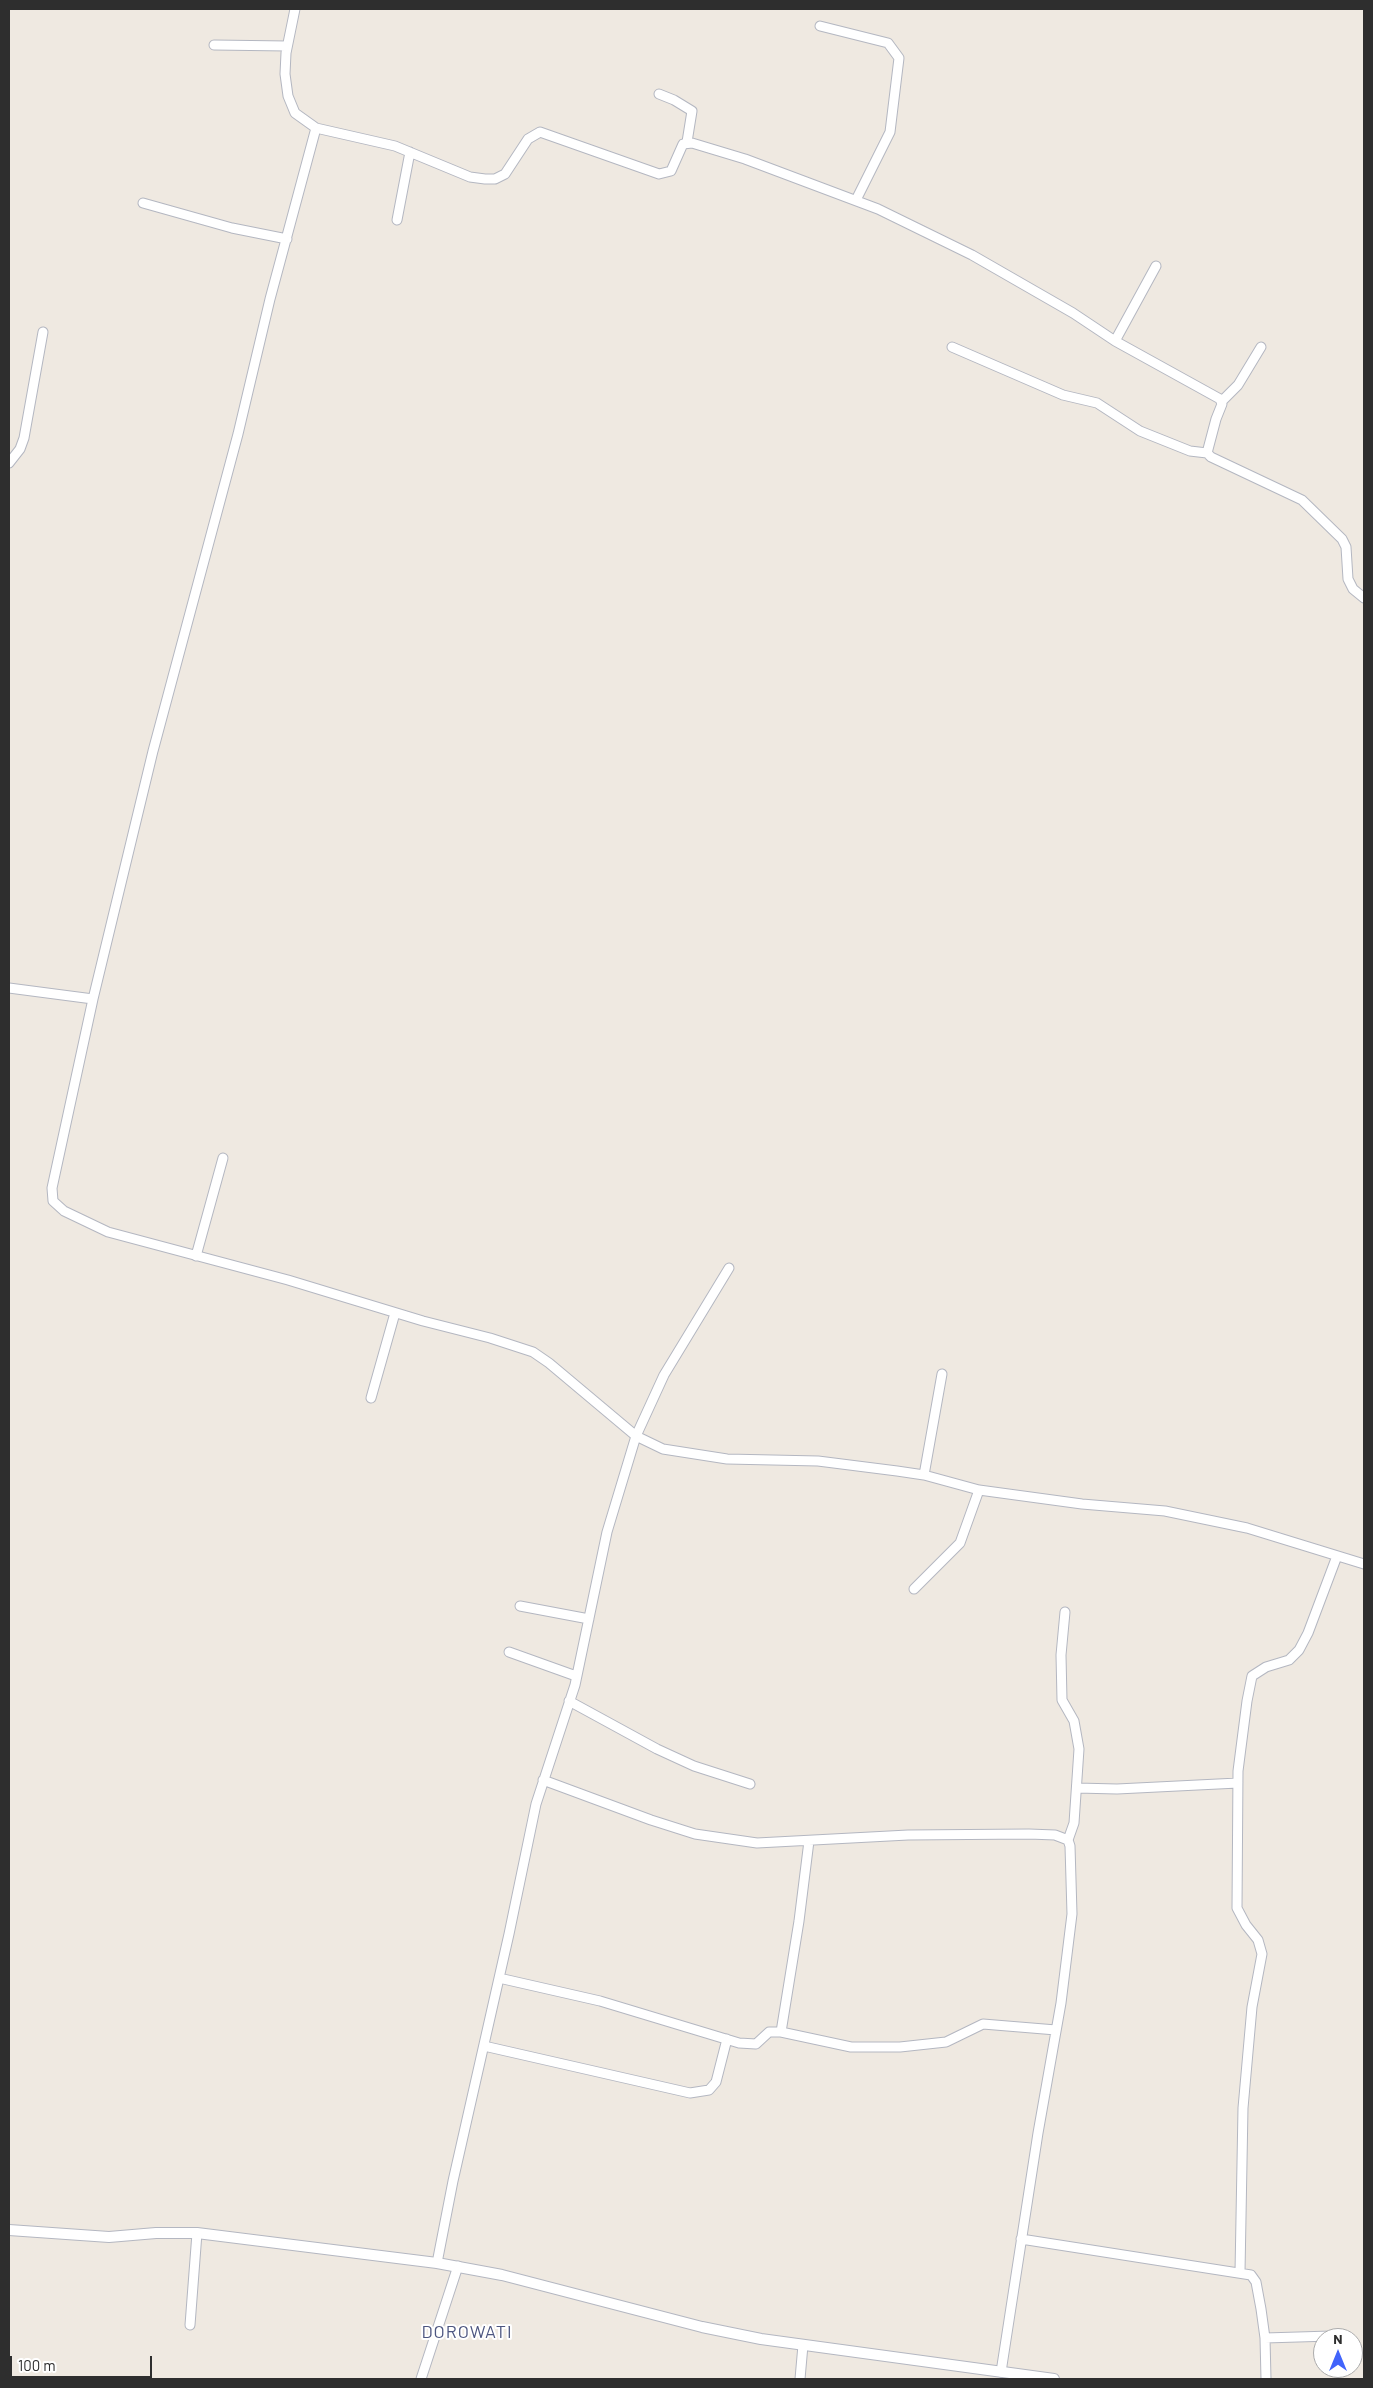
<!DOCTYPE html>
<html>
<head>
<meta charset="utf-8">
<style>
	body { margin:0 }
	#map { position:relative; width:1373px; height:2388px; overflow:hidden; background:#efe9e1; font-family:Barlow,sans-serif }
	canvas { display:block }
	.frame { position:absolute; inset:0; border:10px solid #2e2e2e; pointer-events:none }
	.north { position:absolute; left:1313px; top:2328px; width:50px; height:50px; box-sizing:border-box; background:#fff; border:1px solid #ababab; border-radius:50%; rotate:0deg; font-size:14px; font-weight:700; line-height:20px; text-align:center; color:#2e2e2e }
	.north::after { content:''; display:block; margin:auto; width:18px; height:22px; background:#4264fb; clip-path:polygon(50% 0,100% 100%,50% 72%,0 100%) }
	.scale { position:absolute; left:10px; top:2356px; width:142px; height:22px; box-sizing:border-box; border:2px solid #2e2e2e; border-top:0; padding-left:6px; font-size:15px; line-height:18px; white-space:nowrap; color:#2e2e2e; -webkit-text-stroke:4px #fff; paint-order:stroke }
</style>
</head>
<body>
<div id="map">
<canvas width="1373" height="2388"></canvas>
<div class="frame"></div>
<div class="north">N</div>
<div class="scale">100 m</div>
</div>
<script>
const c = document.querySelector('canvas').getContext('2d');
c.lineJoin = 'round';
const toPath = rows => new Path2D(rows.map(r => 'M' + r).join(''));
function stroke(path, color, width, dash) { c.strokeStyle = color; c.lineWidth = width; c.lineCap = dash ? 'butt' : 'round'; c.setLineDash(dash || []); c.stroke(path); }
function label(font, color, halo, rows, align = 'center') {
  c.font = font + ' Barlow,sans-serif'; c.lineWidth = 4; c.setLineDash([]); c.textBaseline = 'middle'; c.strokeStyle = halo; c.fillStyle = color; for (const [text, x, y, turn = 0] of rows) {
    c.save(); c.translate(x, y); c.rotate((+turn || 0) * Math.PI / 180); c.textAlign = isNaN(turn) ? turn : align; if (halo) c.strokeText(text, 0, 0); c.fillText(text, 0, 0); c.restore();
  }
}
const minor = toPath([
	[295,9,286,53,285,74,288,96,295,113,316,128,395,146,470,177,485,179,495,179,505,174,528,139,540,132,659,174,671,171,683,144,692,143,745,159,878,209,972,255,1073,313,1115,341,1220,399,1222,404,1216,419,1207,453,1211,457,1302,500,1342,539,1346,547,1348,579,1353,589,1364,598],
	[820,26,888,43,899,58,890,132,856,200],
	[214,45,287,46],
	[659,94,674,100,692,111,687,142],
	[316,128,270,299,238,434,153,751,93,999,52,1188,53,1201,64,1211,108,1232,288,1280,423,1321,490,1338,533,1352,549,1363,636,1436,663,1449,727,1459,818,1461,897,1471,924,1475,979,1490,1082,1504,1165,1511,1247,1528,1364,1564],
	[143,203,232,228,287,239],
	[397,220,410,152],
	[1115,341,1156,266],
	[952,347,1063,395,1097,403,1140,431,1190,451,1207,453],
	[1222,401,1238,385,1261,347],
	[9,463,20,449,24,438,43,332],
	[9,988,93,999],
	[196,1256,223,1158],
	[371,1398,395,1313],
	[924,1475,942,1374],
	[914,1589,960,1543,979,1490],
	[520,1606,589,1619],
	[1065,1612,1061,1655,1062,1700,1074,1721,1079,1749,1074,1823,1068,1840],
	[509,1652,576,1676],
	[569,1701,657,1749,694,1766,750,1784],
	[543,1780,651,1820,695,1834,757,1843,908,1835,1029,1834,1055,1835,1068,1840,1070,1846,1072,1914,1061,2003,1038,2133,1001,2372],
	[1077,1788,1117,1789,1238,1783],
	[499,1978,600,2001,739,2043,756,2044,769,2032,781,2032,851,2047,900,2047,946,2042,983,2024,1056,2030],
	[781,2032,799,1921,809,1841],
	[484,2046,690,2093,709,2090,716,2082,727,2039],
	[1021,2239,1251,2275,1256,2282,1261,2309,1265,2338,1266,2379],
	[437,2263,453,2181,509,1934,536,1804,575,1685,607,1532,636,1436,664,1375,729,1268],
	[1240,2272,1243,2108,1252,2007,1262,1954,1258,1940,1246,1925,1237,1908,1238,1771,1247,1701,1252,1676,1266,1667,1289,1660,1299,1650,1308,1633,1337,1556],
	[190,2325,197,2233],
	[1265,2338,1331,2336],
	[421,2379,458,2266],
	[800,2379,803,2345]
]);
const tertiary = toPath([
	[9,2230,109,2237,156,2233,197,2233,437,2263,502,2275,702,2327,761,2339,1054,2379]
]);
const quarterNames = [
	["DOROWATI",467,2332]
];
stroke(minor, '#b4b7c1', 11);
stroke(tertiary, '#b4b7c1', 12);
stroke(minor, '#fff', 9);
stroke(tertiary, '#fff', 10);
c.letterSpacing = '1px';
label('18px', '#4d5680', '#fff', quarterNames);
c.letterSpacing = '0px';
</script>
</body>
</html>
